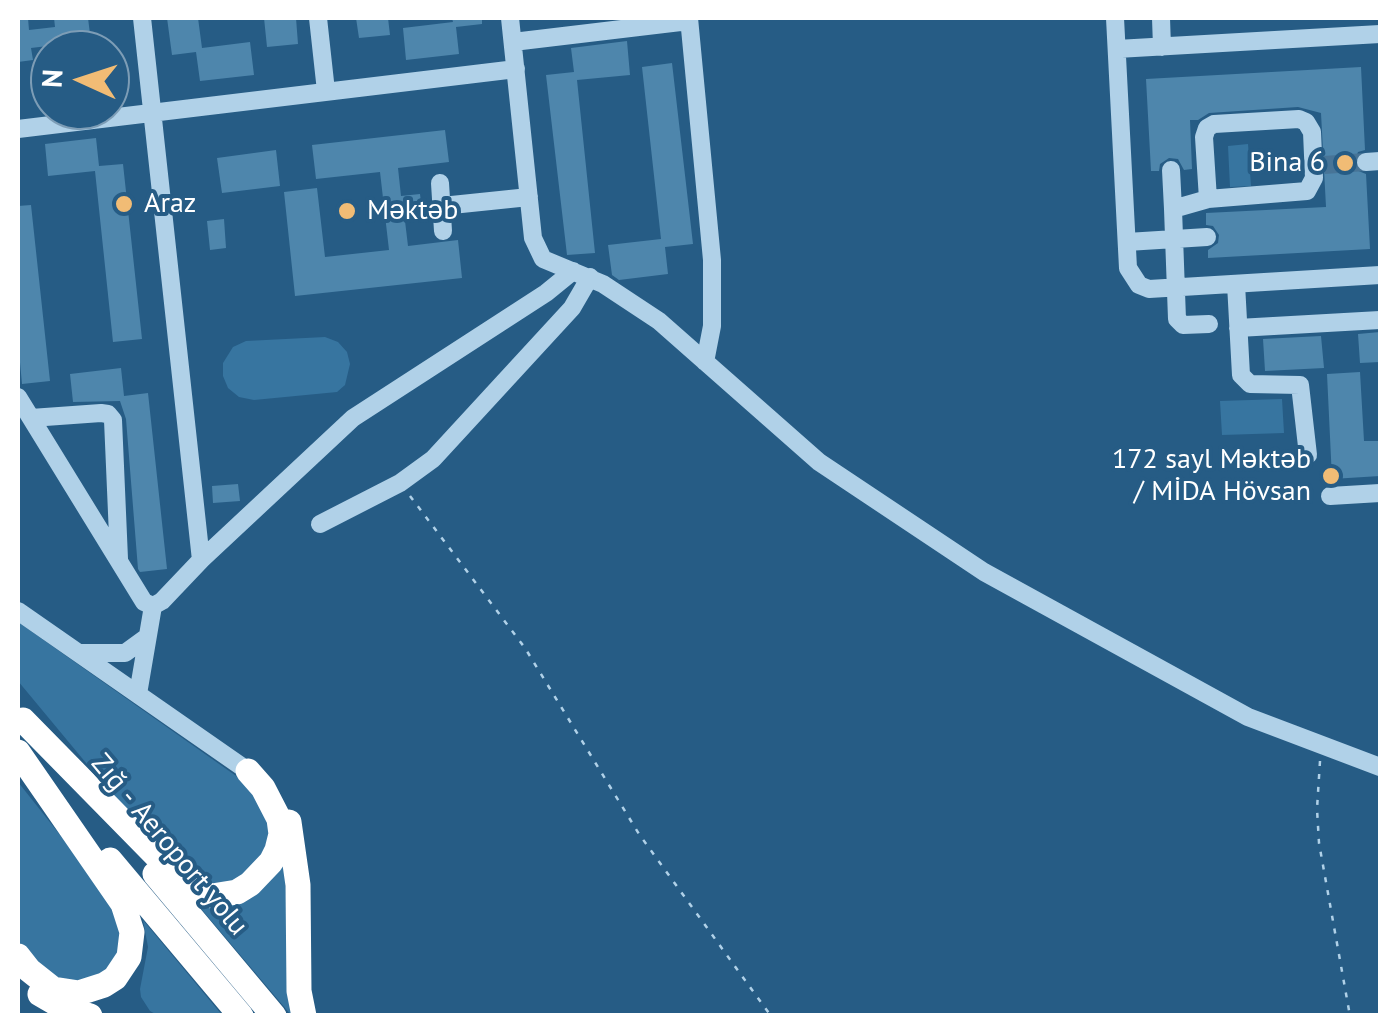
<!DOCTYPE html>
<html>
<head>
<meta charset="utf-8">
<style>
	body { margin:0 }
	#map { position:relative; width:1398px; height:1033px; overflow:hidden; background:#265c85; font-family:"PT Sans",sans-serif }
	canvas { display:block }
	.frame { position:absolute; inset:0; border:20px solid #fff; pointer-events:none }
	.north { position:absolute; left:30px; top:30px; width:100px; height:100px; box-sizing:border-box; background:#265c85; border:2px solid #7d9db6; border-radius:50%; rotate:273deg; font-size:28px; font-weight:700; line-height:40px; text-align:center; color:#fff }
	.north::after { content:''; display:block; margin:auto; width:35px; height:45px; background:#f1bc75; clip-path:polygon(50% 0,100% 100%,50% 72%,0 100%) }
</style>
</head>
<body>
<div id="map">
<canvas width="1398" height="1033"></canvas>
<div class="frame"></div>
<div class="north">N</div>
</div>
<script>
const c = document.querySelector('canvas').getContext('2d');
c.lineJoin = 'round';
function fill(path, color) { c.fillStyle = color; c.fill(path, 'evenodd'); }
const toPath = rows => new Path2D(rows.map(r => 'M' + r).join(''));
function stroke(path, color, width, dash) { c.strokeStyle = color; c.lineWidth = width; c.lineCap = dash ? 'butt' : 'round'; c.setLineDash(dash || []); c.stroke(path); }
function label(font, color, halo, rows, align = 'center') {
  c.font = font + ' "PT Sans",sans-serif'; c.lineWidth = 8; c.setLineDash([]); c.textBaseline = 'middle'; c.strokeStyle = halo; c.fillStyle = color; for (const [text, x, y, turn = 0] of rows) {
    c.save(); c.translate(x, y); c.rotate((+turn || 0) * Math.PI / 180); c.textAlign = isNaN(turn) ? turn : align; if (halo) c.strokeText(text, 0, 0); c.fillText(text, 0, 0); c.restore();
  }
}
const green = toPath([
	[1248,144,1251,186,1230,187,1228,146],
	[325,337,338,342,347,352,350,364,345,385,337,392,254,400,239,397,228,388,223,376,223,363,233,347,246,341],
	[1282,399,1284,433,1222,435,1220,401],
	[18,622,239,778,268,808,271,848,242,882,196,885,106,787,18,681],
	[18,782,103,889,123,920,122,955,93,982,55,982,26,955,18,938],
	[284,849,291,1015,192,898,206,904],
	[143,920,222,1015,157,1015,150,1011,141,997,140,989,148,947]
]);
const building = toPath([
	[18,18,28,18,29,30,55,27,54,18,88,18,92,50,57,50,56,45,31,48,33,60,18,62],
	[167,18,198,18,202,48,250,42,254,75,200,81,196,52,172,55],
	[264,18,296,18,298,44,267,47],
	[356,18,388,18,390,35,359,38],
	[452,18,482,18,482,24,456,27,459,54,406,60,403,28,453,22],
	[627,41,630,75,577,80,595,253,567,255,546,75,574,72,571,48],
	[672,63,693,244,665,247,668,274,619,280,612,275,608,245,661,239,642,67],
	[1361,67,1365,150,1358,152,1354,162,1356,170,1366,174,1370,249,1208,258,1208,250,1218,243,1219,235,1213,226,1206,225,1206,213,1326,207,1321,113,1298,107,1209,113,1198,120,1190,120,1192,169,1184,170,1178,159,1169,158,1160,164,1159,171,1151,171,1146,79],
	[445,130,449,162,398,168,401,196,420,194,423,219,405,221,408,246,458,240,462,278,295,296,284,192,317,188,325,257,389,250,380,172,316,179,312,145],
	[96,138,99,166,123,164,142,339,113,342,95,171,48,176,45,144],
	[276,150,280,186,222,193,217,158],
	[31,205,50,381,22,384,18,341,18,206],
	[224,219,226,248,210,250,207,221],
	[1380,332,1380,362,1360,363,1358,334],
	[1321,336,1324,368,1265,371,1263,339],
	[121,368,124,396,148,393,167,569,140,572,138,569,126,419,120,401,73,402,70,374],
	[1360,372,1364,441,1380,441,1380,476,1332,479,1327,374],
	[238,484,240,501,213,503,212,486]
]);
const minorTunnel = toPath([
	[1324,165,1366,162]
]);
const path = toPath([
	[410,496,525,648,639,834,771,1016],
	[1320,761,1317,809,1319,843,1350,1016]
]);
const minor = toPath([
	[142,18,201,560],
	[318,18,326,91],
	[510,18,533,238,543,259,603,284,659,321,819,462,984,572,1248,717,1380,767],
	[689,18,712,260,712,326,705,362],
	[1115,18,1128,268,1139,285,1149,289,1380,275],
	[1161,18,1162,47],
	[513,42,689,21],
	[1117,49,1380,34],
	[18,129,516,69],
	[1366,162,1380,161],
	[1171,170,1173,209],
	[440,183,443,231],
	[1208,199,1307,191,1314,178,1312,132,1306,122,1299,119,1214,124,1207,128,1204,137,1208,199,1173,209,1177,319,1183,325,1209,324],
	[442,206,529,197],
	[1127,242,1207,237],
	[1236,284,1241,375,1250,384,1300,385,1308,455],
	[1238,328,1380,320],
	[18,397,144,602,153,606,162,601,201,560,353,418,546,293,573,271],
	[31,418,101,413,108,414,113,420,119,559],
	[1330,496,1380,493],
	[320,524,400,483,433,459,572,308,590,277],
	[18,611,248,771],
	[78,653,125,653,147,637],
	[138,694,153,606]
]);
const highway = toPath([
	[23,720,184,884,197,892,212,896,237,892,250,884,271,862,277,850,281,834,279,819,263,788,248,771],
	[18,752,123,904,132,932,129,957,115,978,104,985,79,993,53,989,29,970,18,956],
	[289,822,298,885,299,991,304,1016],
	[110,860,241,1016],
	[155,874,274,1016],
	[40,994,64,1008,90,1016]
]);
const markers = [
	[1345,163,10,"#f1bc75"],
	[124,204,10,"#f1bc75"],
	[347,211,10,"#f1bc75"],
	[1331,476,10,"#f1bc75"]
];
const poiNames = [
	["Bina 6",1325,163],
	["Araz",144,204,"left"],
	["Məktəb",367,211,"left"],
	["172 sayl Məktəb",1311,460],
	["/ MİDA Hövsan",1311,492]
];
const streetNames = [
	["Zığ - Aeroport yolu",169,845,50]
];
fill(green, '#3775a0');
fill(building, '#4e86ac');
stroke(minorTunnel, '#477497', 18, [18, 9]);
stroke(path, '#b0d1e8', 2.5, [5, 8]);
stroke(minor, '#b0d1e8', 18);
stroke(highway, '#fff', 25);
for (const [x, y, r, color] of markers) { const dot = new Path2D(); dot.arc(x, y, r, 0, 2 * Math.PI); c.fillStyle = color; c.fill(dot); stroke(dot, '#265c85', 4); }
label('28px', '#fff', '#265c85', poiNames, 'right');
label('28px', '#fff', '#265c85', streetNames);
</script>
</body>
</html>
